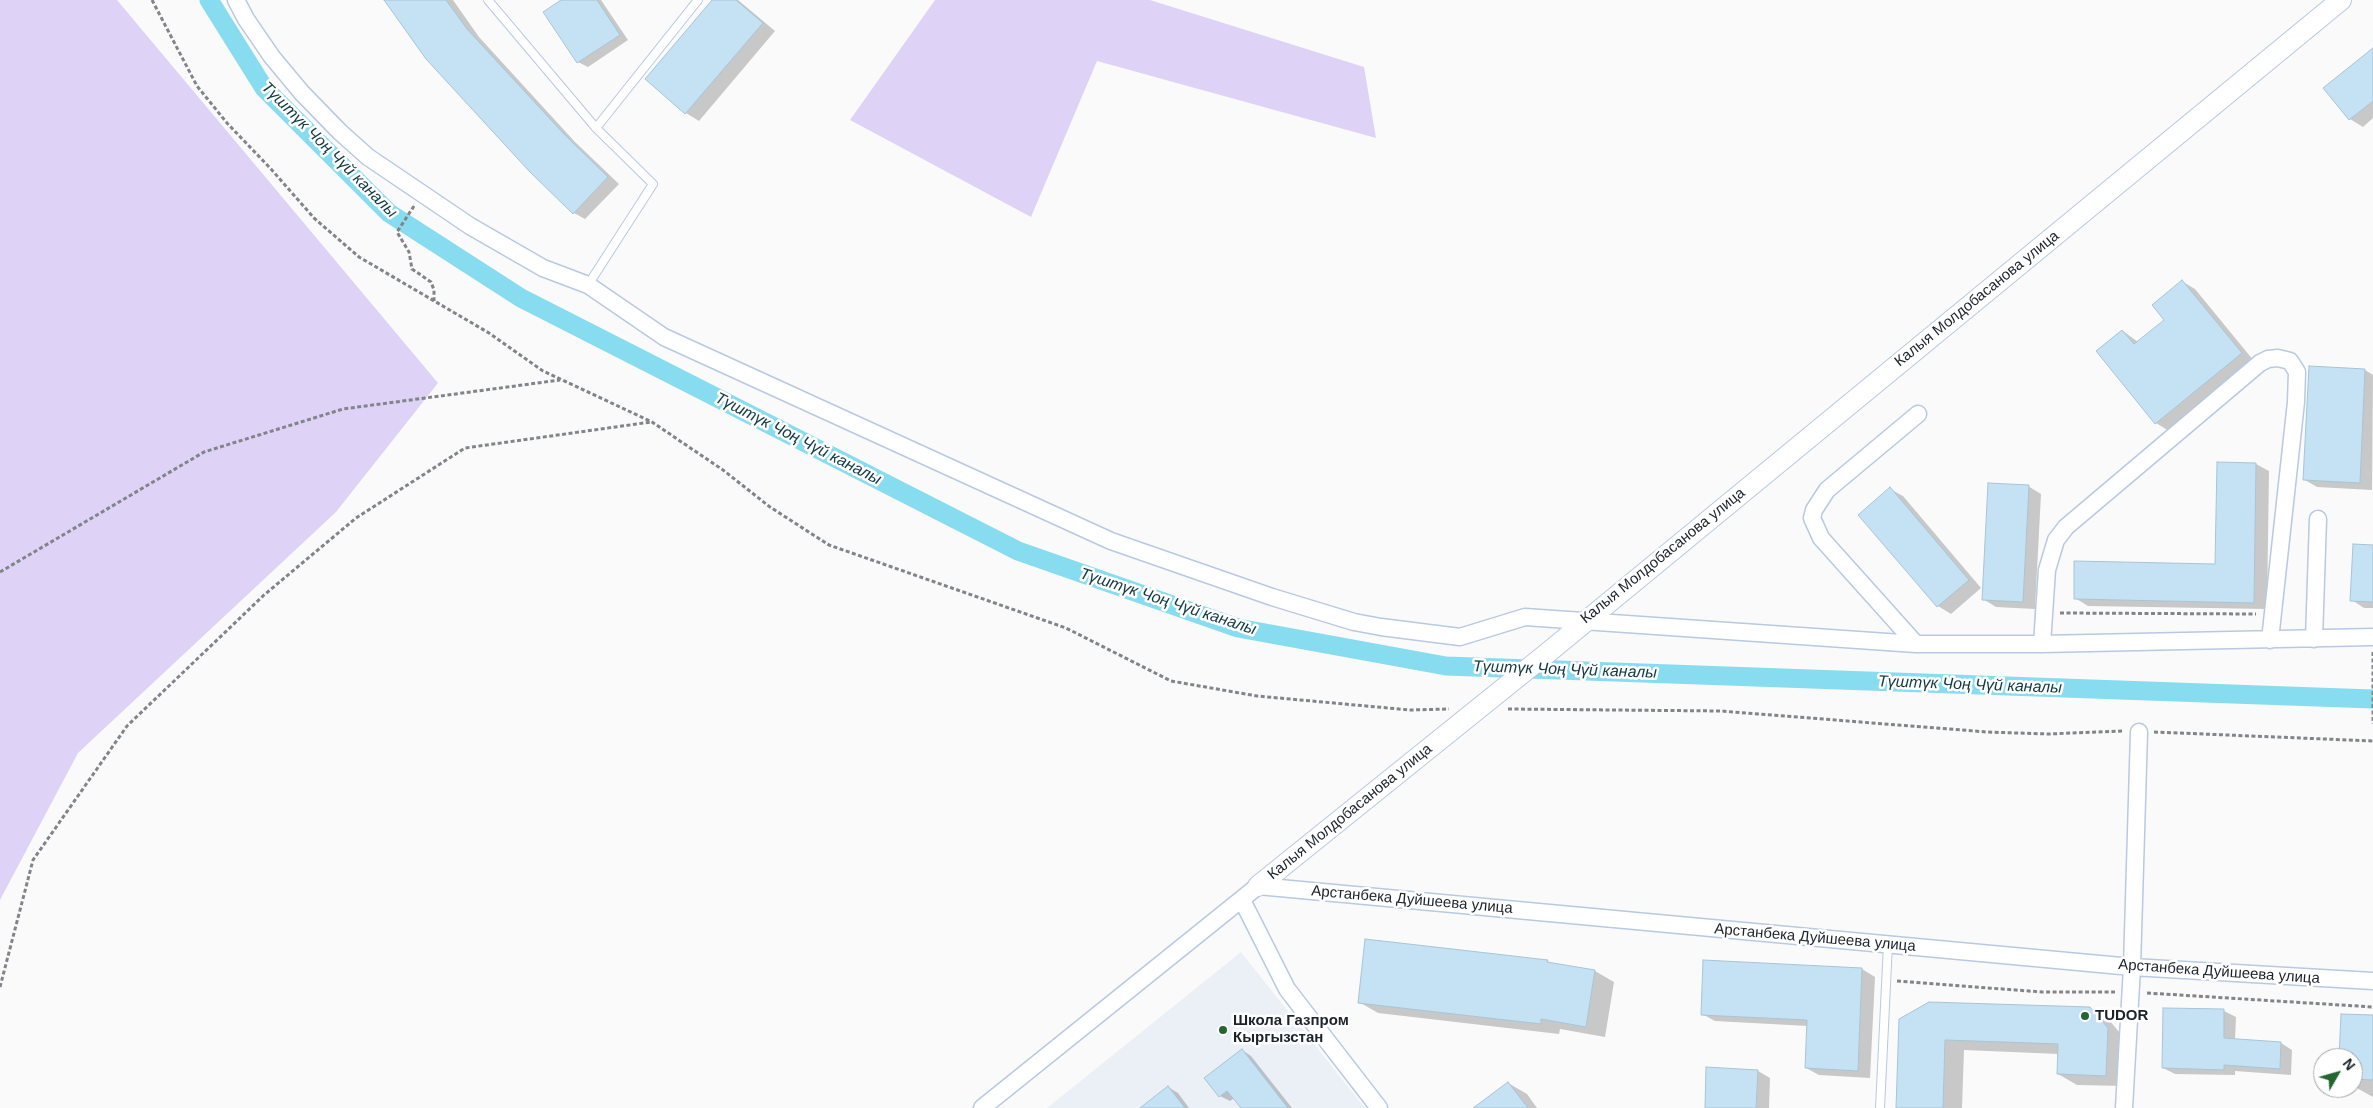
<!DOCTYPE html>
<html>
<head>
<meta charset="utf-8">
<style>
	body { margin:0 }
	#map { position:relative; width:2373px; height:1108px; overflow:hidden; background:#fafafa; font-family:Arial,sans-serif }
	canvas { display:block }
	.north { position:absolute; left:2313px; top:1048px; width:50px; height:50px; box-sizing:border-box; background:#fff; border:1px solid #a4a7aa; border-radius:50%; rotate:52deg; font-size:14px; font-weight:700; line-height:20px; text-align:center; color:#1b222b }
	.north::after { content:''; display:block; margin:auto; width:18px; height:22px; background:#236630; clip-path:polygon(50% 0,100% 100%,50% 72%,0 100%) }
</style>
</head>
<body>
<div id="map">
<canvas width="2373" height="1108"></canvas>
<div class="north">N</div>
</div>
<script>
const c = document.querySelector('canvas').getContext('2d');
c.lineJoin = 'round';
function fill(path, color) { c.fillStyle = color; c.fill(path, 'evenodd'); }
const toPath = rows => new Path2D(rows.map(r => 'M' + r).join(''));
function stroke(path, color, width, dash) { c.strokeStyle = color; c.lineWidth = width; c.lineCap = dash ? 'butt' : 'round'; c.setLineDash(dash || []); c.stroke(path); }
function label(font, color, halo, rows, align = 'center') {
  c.font = font + ' Arial,sans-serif'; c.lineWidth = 5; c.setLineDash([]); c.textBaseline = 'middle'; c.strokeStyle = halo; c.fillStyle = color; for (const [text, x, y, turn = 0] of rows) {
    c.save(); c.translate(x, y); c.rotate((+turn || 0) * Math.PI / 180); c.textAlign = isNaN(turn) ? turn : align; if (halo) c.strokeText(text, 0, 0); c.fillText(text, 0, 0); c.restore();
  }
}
const built = toPath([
	[1241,952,1365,1108,1047,1108]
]);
const green = toPath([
	[0,0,117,0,438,383,336,512,78,753,0,900],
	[935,0,1150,0,1364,67,1376,138,1097,61,1031,217,850,120]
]);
const shadow = toPath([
	[387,0,453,0,479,37,575,142,619,184,585,219,574,213],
	[563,0,601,0,628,40,588,67,578,62],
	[714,0,738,0,775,31,699,121,686,113,646,79],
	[2373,49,2373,118,2363,127,2350,119],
	[2183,282,2195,289,2254,361,2169,431,2156,423,2123,331,2138,342,2166,320],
	[2365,370,2373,375,2372,490,2317,487,2305,480],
	[2218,463,2256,464,2269,471,2267,609,2088,606,2075,598,2216,565],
	[2028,486,2041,494,2035,609,1996,607,1983,599],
	[1890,489,1903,496,1981,588,1951,614,1938,606,1859,515],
	[2373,546,2373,608,2364,608,2352,600],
	[1547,961,1553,964,1595,971,1614,982,1605,1037,1560,1029,1559,1034,1378,1013,1359,1002],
	[1704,961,1862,969,1875,977,1870,1078,1819,1075,1806,1068,1808,1026,1715,1021,1702,1014],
	[2090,1009,2109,1020,2126,1040,2125,1086,2077,1085,2058,1074,2059,1054,1964,1050,1962,1108,1897,1108,1900,1020],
	[2164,1010,2224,1011,2236,1017,2235,1040,2281,1043,2292,1050,2291,1075,2235,1071,2235,1075,2175,1074,2163,1068],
	[2373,1016,2373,1097,2353,1086,2353,1058,2341,1058],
	[1242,1050,1251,1056,1292,1108,1242,1108,1234,1098,1230,1101,1220,1096],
	[1758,1071,1770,1078,1769,1108,1706,1108],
	[1508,1083,1527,1094,1537,1108,1475,1108],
	[1168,1087,1178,1093,1189,1108,1142,1108]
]);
const canal = toPath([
	[209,0,264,88,389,213,521,298,1018,551,1238,628,1446,666,2373,699]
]);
const building = toPath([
	[384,0,446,0,467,29,564,134,608,177,573,214,529,171,426,59,384,0],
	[561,0,597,0,620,35,577,63,543,12,561,0],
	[712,0,736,0,763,23,685,114,645,79,712,0],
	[2373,48,2373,101,2349,120,2323,88,2373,48],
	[2182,280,2242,353,2155,424,2096,351,2122,330,2134,344,2164,320,2152,305,2182,280],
	[2309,366,2365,369,2360,483,2303,480,2309,366],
	[2217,462,2256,463,2254,603,2074,599,2074,561,2215,564,2217,462],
	[1988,483,2029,485,2023,602,1982,600,1988,483],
	[1890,487,1969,580,1937,607,1858,515,1890,487],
	[2353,544,2373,545,2373,602,2350,601,2353,544],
	[1365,939,1548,960,1547,962,1595,970,1586,1027,1541,1019,1541,1024,1358,1003,1365,939],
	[1703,960,1862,968,1858,1071,1805,1068,1807,1020,1701,1015,1703,960],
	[1929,1002,2090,1007,2108,1028,2106,1076,2057,1074,2058,1044,1945,1040,1943,1108,1896,1108,1899,1019,1929,1002],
	[2163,1008,2224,1009,2224,1038,2281,1042,2280,1069,2224,1065,2224,1070,2162,1068,2163,1008],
	[2341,1014,2373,1015,2373,1080,2353,1079,2353,1058,2339,1058,2341,1014],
	[1242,1049,1288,1108,1241,1108,1227,1091,1219,1097,1204,1078,1242,1049],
	[1706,1067,1758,1070,1756,1108,1705,1108,1706,1067],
	[1508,1082,1528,1108,1473,1108,1508,1082],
	[1168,1086,1185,1108,1140,1108,1168,1086]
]);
const path = toPath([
	[152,0,197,86,227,123,271,169,314,218,359,257,489,333,543,371,652,422,723,470,770,507,829,545,1066,628,1171,681,1257,696,1410,710,1449,709],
	[414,206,397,232,409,252,412,269,431,282,434,290,434,301],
	[0,572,204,452,343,409,560,380],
	[2060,613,2256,614],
	[2373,652,2373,724],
	[1508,709,1721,711,1987,732,2048,734,2123,731],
	[2154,732,2373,741],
	[1897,981,2042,992,2115,992],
	[0,987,33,860,127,726,264,595,356,518,465,448,651,422],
	[2147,993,2373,1007]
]);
const service = toPath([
	[488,0,596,128,653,184,588,285],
	[596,128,698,0],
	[1880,1108,1888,944]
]);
const minor = toPath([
	[236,0,246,19,272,57,302,93,340,132,368,157,470,226,543,268,588,285,664,337,1111,541,1272,597,1354,622,1381,627,1460,637,1525,617,1916,644,2042,644,2373,637],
	[2314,639,2318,519],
	[1916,644,1821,538,1812,518,1814,510,1827,490,1918,414],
	[2042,644,2047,570,2056,540,2066,527,2260,363,2268,359,2278,358,2290,361,2297,372,2296,402,2270,640],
	[1242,900,1287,989,1379,1108],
	[982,1108,1258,886,2132,967,2373,981],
	[2124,1108,2132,967,2139,732]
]);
const tertiary = toPath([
	[1258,886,1545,655,2341,0]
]);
const markers = [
	[2085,1016,5,"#236630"],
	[1223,1030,5,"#236630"]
];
const streetNames = [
	["Калыя Молдобасанова улица",1977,299,-39],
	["Калыя Молдобасанова улица",1663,556,-39],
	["Калыя Молдобасанова улица",1350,812,-39],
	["Арстанбека Дуйшеева улица",1412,900,5],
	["Арстанбека Дуйшеева улица",1815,938,5],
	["Арстанбека Дуйшеева улица",2219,972,4]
];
const poiNames = [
	["TUDOR",2095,1016],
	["Школа Газпром",1233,1021],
	["Кыргызстан",1233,1038]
];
const waterNames = [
	["Түштүк Чоң Чүй каналы",329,150,45],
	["Түштүк Чоң Чүй каналы",798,439,27],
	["Түштүк Чоң Чүй каналы",1168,602,18],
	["Түштүк Чоң Чүй каналы",1565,670,2],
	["Түштүк Чоң Чүй каналы",1970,685,2]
];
fill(built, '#ebf0f6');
fill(green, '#dfd2f7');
fill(shadow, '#0003');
stroke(canal, '#87dcef', 19);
fill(building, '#c5e2f4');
stroke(building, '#a7c4d6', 1);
stroke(service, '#b8c9e2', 10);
stroke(minor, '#b8c9e2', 19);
stroke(tertiary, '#b8c9e2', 22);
stroke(path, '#81858a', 3, [4, 2.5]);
stroke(service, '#fff', 8);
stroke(minor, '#fff', 16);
stroke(tertiary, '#fff', 20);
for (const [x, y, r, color] of markers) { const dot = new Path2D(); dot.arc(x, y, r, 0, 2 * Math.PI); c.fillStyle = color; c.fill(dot); stroke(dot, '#fff', 2); }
label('15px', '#1b222b', '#fff', streetNames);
label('bold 15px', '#1b222b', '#fff', poiNames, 'left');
label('italic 16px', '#103941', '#fff', waterNames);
</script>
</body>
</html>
